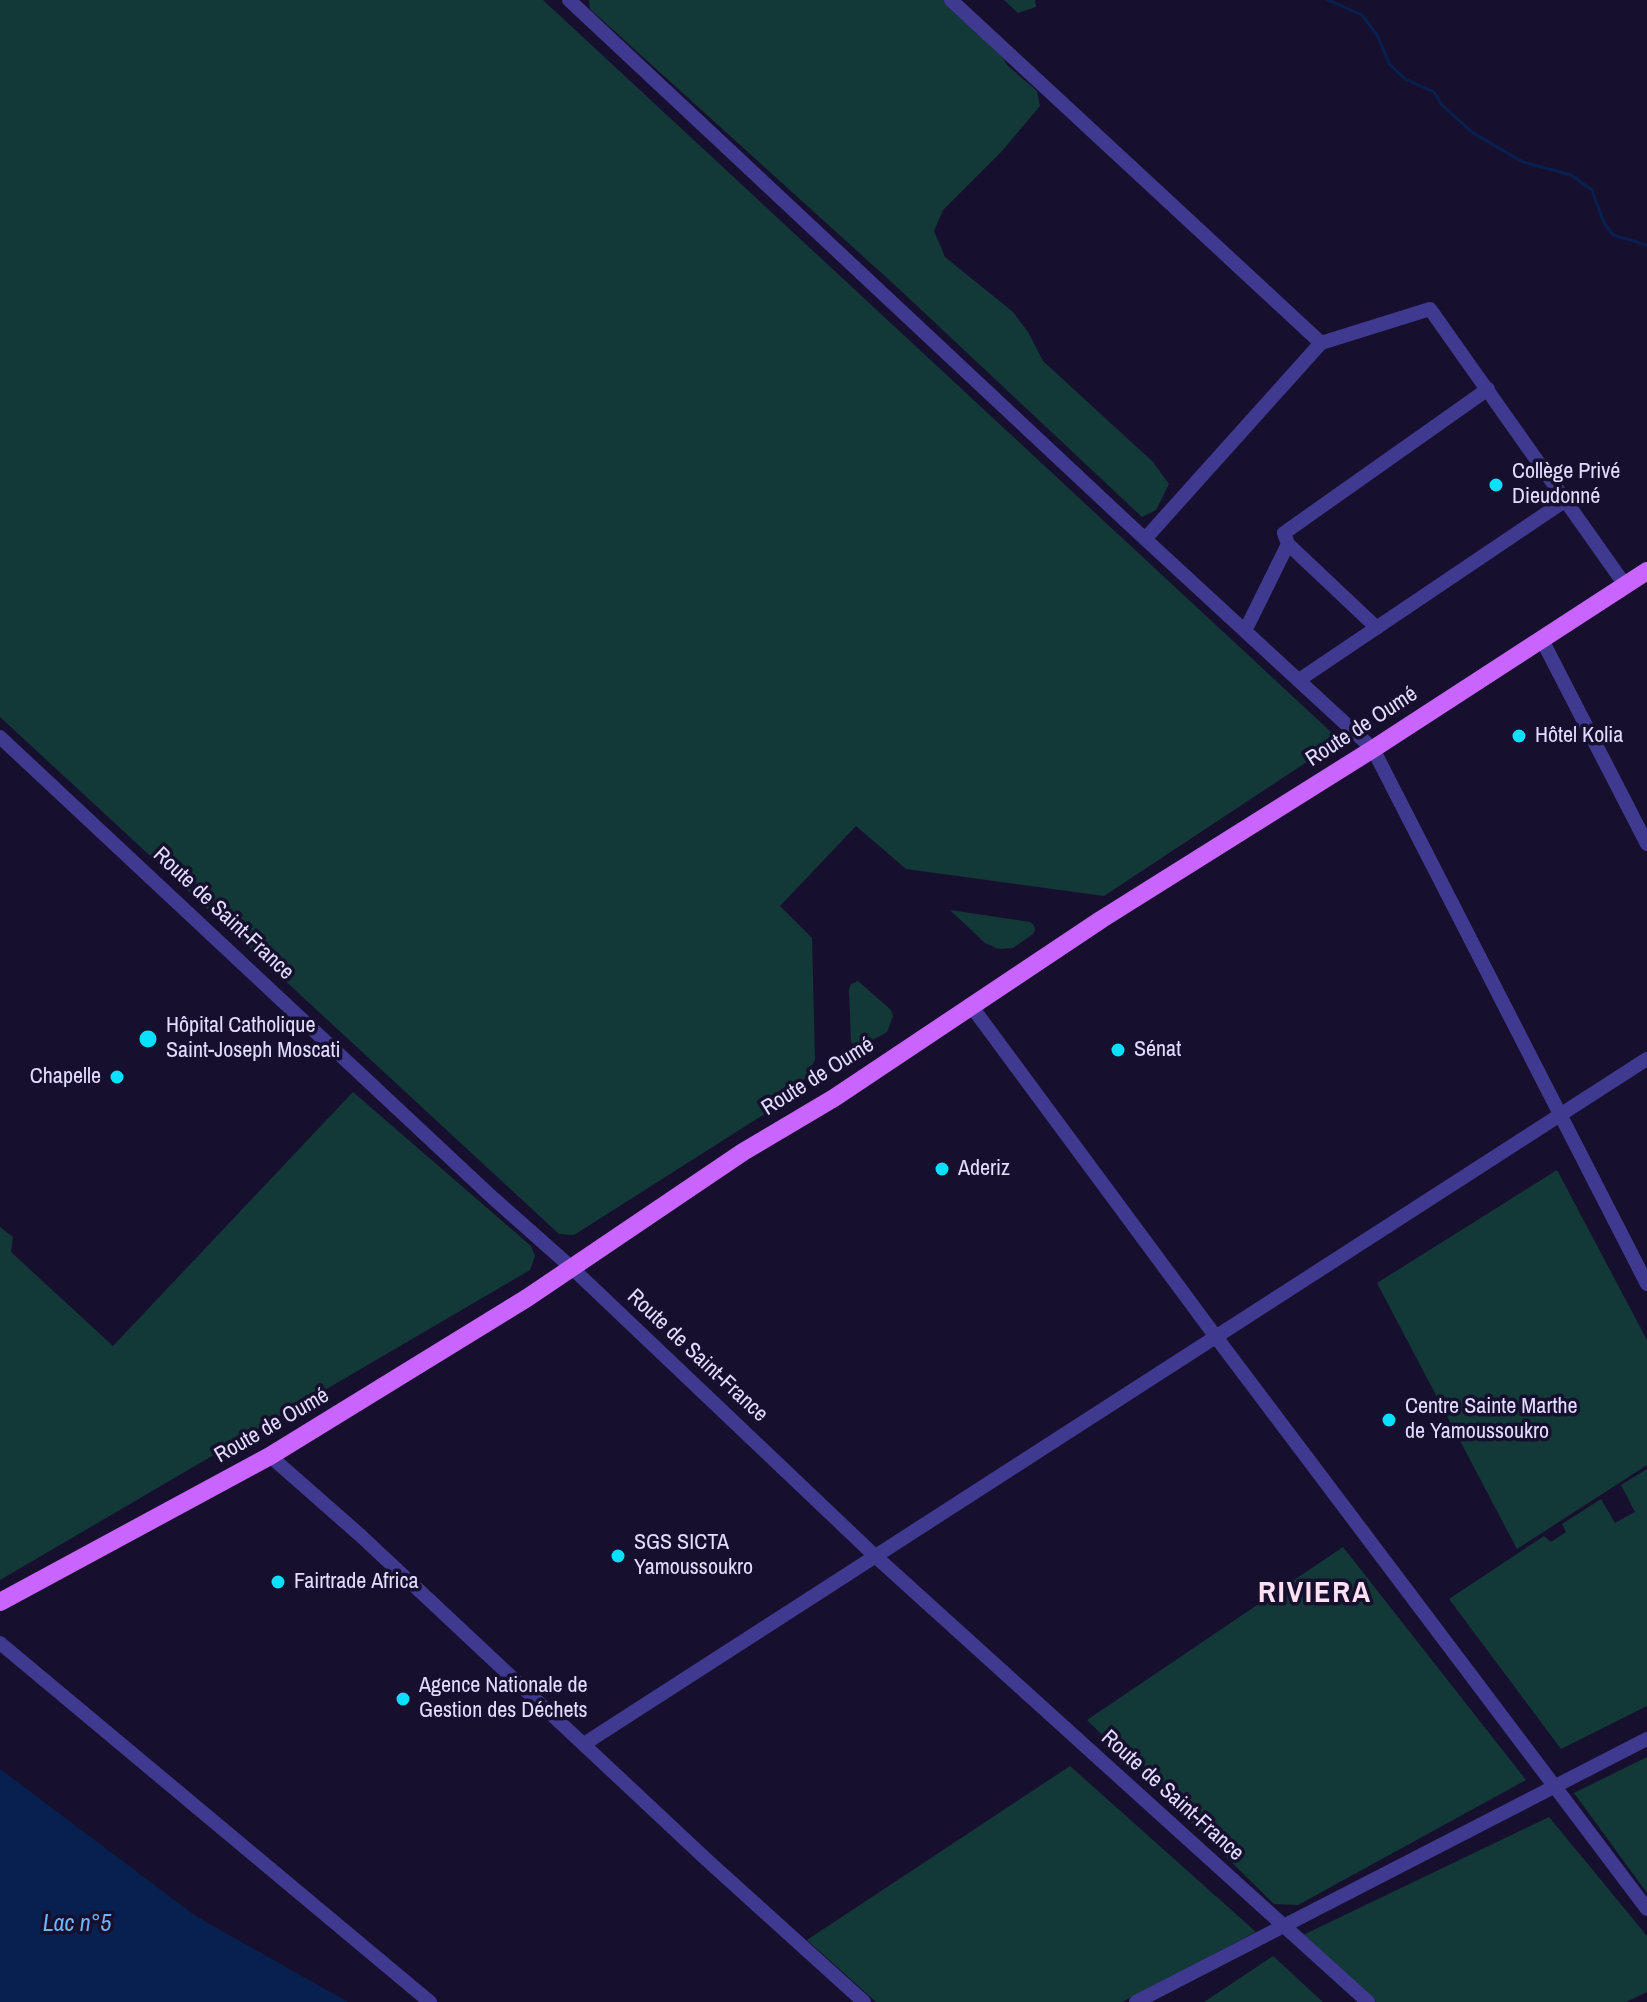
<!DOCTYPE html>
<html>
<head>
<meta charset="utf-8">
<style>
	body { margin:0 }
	canvas { display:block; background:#16102e }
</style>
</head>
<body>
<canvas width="1647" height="2002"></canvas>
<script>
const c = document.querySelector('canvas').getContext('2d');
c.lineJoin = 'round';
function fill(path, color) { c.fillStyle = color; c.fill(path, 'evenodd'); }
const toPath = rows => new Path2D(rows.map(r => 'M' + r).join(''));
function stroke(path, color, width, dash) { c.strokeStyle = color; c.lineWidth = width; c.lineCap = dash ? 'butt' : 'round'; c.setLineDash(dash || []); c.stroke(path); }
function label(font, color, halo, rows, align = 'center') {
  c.font = font + ' "Archivo Narrow",sans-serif'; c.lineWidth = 7; c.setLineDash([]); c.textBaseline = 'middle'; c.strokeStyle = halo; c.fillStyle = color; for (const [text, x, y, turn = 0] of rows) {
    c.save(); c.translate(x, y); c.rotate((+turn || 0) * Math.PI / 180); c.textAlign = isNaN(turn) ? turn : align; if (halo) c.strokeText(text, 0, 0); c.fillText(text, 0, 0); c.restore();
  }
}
const green = toPath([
	[0,0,543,0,1331,732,1331,746,1104,896,906,869,856,826,780,906,812,938,815,1060,796,1094,574,1235,559,1234,0,717],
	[589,0,960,0,983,22,1007,65,1037,91,1040,106,1002,151,943,210,934,231,945,257,1013,312,1028,332,1043,361,1153,462,1169,484,1156,510,1142,517,898,288,590,9],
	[1004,0,1035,0,1036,7,1018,13],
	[950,910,1030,922,1034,925,1035,930,1033,934,1013,948,998,949,985,943],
	[858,981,891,1010,893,1016,887,1032,858,1048,851,1042,849,990,851,984],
	[353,1092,531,1246,535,1256,530,1270,0,1580,0,1227,13,1237,11,1252,113,1346],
	[1557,1170,1647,1340,1647,1465,1517,1549,1377,1283],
	[1647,1469,1647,1706,1561,1749,1449,1599,1544,1536,1551,1542,1566,1532,1562,1524,1601,1499,1615,1523,1635,1512,1621,1485],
	[1343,1547,1526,1780,1298,1905,1274,1904,1087,1720],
	[1647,1757,1647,1893,1574,1793],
	[1070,1766,1256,1932,1122,2002,876,2002,807,1940],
	[1549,1817,1647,1936,1647,1992,1626,2002,1376,2002,1303,1935],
	[1273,1956,1323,2002,1204,2002]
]);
const water = toPath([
	[0,1769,197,1917,348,2002,0,2002]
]);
const stream = toPath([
	[1328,0,1362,15,1377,35,1390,65,1405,79,1434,92,1442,105,1473,133,1523,162,1571,175,1592,190,1604,223,1613,235,1647,245]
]);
const minor = toPath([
	[569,0,1131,526,1373,749,1647,1284],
	[951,0,1321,343],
	[1145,539,1321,343,1430,309,1625,585],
	[1377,628,1288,544,1284,533,1488,389],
	[1245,631,1288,544],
	[1541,638,1647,844],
	[1299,680,1566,500],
	[0,737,493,1198,572,1268,874,1555,1368,2002],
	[972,1007,1216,1337,1647,1909],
	[270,1456,361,1536,708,1861,864,2002],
	[0,1643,430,2002],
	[584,1744,1647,1059],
	[1136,2002,1647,1739]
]);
const major = toPath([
	[0,1602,270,1456,527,1298,743,1152,834,1098,1102,919,1373,749,1647,571]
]);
const markers = [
	[1496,485,8,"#09dfff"],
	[1519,736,8,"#09dfff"],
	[148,1039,10,"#09dfff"],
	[1118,1050,8,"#09dfff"],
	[117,1077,8,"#09dfff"],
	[942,1169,8,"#09dfff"],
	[1389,1420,8,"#09dfff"],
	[618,1556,8,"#09dfff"],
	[278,1582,8,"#09dfff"],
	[403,1699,8,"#09dfff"]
];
const poiNames = [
	["Collège Privé",1512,472],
	["Dieudonné",1512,497],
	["Hôtel Kolia",1535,736],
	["Hôpital Catholique",166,1026],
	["Saint-Joseph Moscati",166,1051],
	["Sénat",1134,1050],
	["Chapelle",101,1077,"right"],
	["Aderiz",958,1169],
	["Centre Sainte Marthe",1405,1407],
	["de Yamoussoukro",1405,1432],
	["SGS SICTA",634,1543],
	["Yamoussoukro",634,1568],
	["Fairtrade Africa",294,1582],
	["Agence Nationale de",419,1686],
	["Gestion des Déchets",419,1711]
];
const streetNames = [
	["Route de Oumé",1362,727,-33],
	["Route de Saint-France",223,914,43],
	["Route de Oumé",818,1077,-32],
	["Route de Saint-France",697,1356,43],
	["Route de Oumé",272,1426,-30],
	["Route de Saint-France",1172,1796,42]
];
const waterNames = [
	["Lac n°5",77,1925]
];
const districtNames = [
	["RIVIERA",1315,1594]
];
fill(green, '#133838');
fill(water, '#08204f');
stroke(stream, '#08204f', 3);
stroke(minor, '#3f398f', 14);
stroke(major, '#ca64ff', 18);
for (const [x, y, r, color] of markers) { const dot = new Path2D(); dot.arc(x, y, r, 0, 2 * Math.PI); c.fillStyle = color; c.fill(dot); stroke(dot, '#16102e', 3); }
label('22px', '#e2ddff', '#16102e', poiNames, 'left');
label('22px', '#e2ddff', '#16102e', streetNames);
label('italic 24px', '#6bb6ff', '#16102e', waterNames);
c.letterSpacing = '2px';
label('bold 30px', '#ffdff2', '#16102e', districtNames);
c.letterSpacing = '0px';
</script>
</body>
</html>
